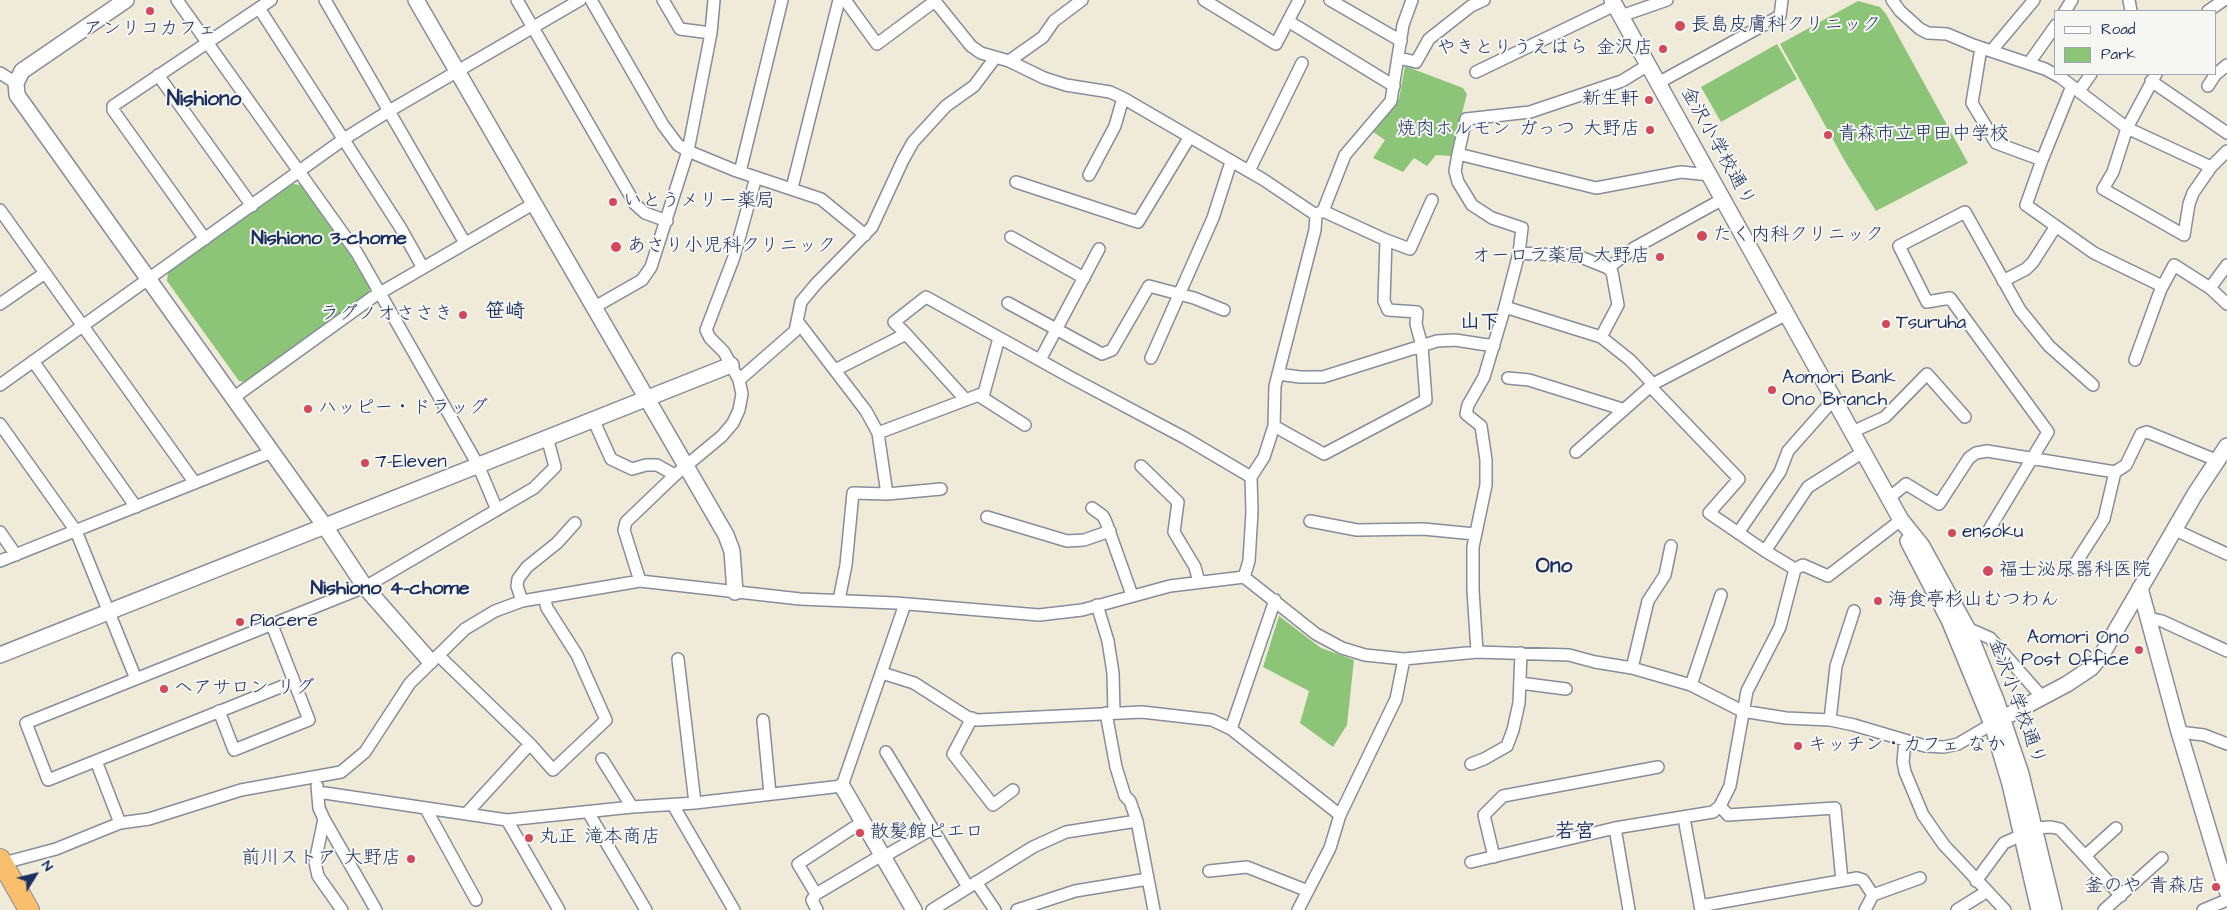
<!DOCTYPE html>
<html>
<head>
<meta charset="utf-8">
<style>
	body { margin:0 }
	#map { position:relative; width:2227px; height:910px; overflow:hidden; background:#f0ebd8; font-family:"Architects Daughter",sans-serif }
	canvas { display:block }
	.legend { position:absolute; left:2054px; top:10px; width:162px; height:65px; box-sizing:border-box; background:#f6f6f2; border:1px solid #9ea6b7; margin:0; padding:6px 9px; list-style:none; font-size:15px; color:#1b2f5e }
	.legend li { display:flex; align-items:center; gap:10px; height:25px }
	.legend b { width:25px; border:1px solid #9ea6b7 }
	.north { position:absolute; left:10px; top:850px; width:50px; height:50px; -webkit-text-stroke:4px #f6f6f2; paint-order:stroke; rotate:54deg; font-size:14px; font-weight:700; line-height:20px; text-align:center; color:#1b2f5e }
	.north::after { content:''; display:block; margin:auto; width:18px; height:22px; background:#1b2f5e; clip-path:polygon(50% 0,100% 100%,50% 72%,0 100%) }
</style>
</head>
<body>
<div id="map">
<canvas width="2227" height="910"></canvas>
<ul class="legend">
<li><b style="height:6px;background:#fff"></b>Road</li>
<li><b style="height:14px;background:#8dc578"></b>Park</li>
</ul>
<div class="north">N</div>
</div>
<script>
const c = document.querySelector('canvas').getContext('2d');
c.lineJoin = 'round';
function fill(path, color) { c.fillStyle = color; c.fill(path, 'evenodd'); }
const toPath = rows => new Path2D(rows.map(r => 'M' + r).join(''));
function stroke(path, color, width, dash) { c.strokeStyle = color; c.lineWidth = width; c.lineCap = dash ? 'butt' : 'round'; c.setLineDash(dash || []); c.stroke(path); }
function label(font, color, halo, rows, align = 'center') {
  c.font = font + ' "Architects Daughter","Klee One",sans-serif'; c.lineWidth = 4; c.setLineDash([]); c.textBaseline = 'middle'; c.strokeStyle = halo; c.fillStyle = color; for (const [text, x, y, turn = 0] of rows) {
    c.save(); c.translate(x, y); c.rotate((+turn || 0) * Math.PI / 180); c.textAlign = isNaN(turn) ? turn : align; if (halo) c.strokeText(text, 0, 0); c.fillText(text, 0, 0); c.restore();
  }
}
const green = toPath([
	[1858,1,1880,7,1886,14,1968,163,1876,211,1846,163,1780,44],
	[1777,44,1797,79,1721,122,1701,87],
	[1405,66,1463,88,1467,94,1451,156,1436,155,1427,166,1414,158,1403,172,1373,158,1385,140,1373,132,1399,99],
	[293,184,301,185,350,255,370,288,368,295,331,322,245,382,239,381,167,281,168,272],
	[1279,616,1321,648,1354,660,1347,725,1333,747,1300,723,1309,691,1263,667]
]);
const minor = toPath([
	[177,0,357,253,478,465,497,510],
	[325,0,465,243],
	[517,0,635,204,645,213,667,221],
	[591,0,663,125,678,145,688,151,734,170,821,199,865,235],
	[663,0,680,29,711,33],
	[845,0,877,44,935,1],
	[934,0,971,46,981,53,1009,61,1044,78,1066,85,1110,92,1123,98,1264,180,1316,215,1315,230,1275,386,1274,426,1264,457,1251,477,1252,512,1249,561,1244,577],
	[1204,0,1276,44,1288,21],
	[1299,0,1288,21,1394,86],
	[1330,0,1401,41],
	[1892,0,1900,11,1920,29,1928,33,1947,34,1973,45,2045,69,2060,77,2127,128,2211,167],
	[2129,0,2131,11],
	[259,8,400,227,423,268],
	[2065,11,2072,0],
	[2208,11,2224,0],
	[1621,16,1667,0],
	[1981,48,1972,103,1996,143,2042,160],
	[1992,50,2034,0],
	[1399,58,1416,62,1429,39,1471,6,1484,0],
	[1009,61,1043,37,1054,21,1082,0],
	[2029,63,2056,25],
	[1648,65,1622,81,1530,112,1466,119,1458,154,1596,188,1681,172,1710,175],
	[1476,72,1615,5],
	[0,73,16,83],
	[2156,74,2127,128,2113,172,2103,189,2184,235,2189,204,2193,193,2211,167,2227,151],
	[158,75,252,206],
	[2151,81,2227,133],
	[1658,83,1780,16,1782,0],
	[2072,86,2042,160,2026,205,2094,253,2162,286,2135,360],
	[2208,86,2215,75,2227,65],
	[2079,91,2091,74],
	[1458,154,1455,171,1458,182,1472,205,1492,218,1522,228,1519,253,1505,307],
	[1249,171,1302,63],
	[740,172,782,0],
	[1089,175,1115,126,1123,98],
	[1016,182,1138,222,1189,138],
	[792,188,839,0],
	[0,210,195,483],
	[1317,214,1323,211,1345,155,1391,101,1403,25,1412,0],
	[1011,237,1084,278],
	[205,239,113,110,113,106,271,0],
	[1386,240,1410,249,1432,200],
	[1519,253,1578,256,1608,268,1612,272,1618,305,1601,337],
	[1608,268,1634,248,1723,199],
	[2003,281,2026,269,2033,262,2056,226],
	[2210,288,2227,265],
	[2160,291,2174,265,2210,288,2227,304],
	[1008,303,1102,354,1112,350,1149,286,1194,298,1224,310],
	[0,304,45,273],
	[593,308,642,280,651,267,688,151,711,33,714,0],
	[798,322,866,411,878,433,887,494,853,493,846,565,839,600],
	[906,334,965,399],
	[1151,358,1213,218,1231,162],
	[1040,360,1099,249],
	[33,361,136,507],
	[835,370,906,334,894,322,926,297,1070,377,1185,438,1251,477],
	[1278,374,1300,377,1323,377,1437,341,1455,340,1494,346],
	[1508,378,1529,380,1622,409],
	[739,380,795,331,801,302,816,284,872,227,903,160,913,142,946,106,974,86,995,58],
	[0,385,344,139,389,111,580,0],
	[1650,386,1739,479,1709,513,1765,551,1795,569],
	[978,395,1025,425],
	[233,398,373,297,533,204],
	[593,419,611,459,632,469,646,465,657,465,675,475],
	[0,424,76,531,136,679],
	[1274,426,1324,454,1426,400,1422,346,1416,324,1417,312,1388,310,1384,301,1386,240,1323,211],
	[1852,432,1885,417,1927,374,1965,417],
	[878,433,984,393,999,338],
	[1576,452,1653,384,1787,314],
	[1141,466,1178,502,1174,532,1195,567,1199,582],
	[887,494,941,489],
	[1889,498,1906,484,1939,504,1969,458,1976,453,1987,451,2115,472],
	[1092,508,1103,516,1106,522,1132,595],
	[987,517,1067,541,1084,540,1110,531],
	[1310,521,1357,530,1423,529,1475,534],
	[1990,528,2048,432,1950,298,1927,302,1899,246,1965,212,2020,310,2049,346,2093,385],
	[2175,530,2227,554],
	[0,532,16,555],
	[1738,533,1780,472,1788,451,1834,399],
	[1765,551,1808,487,1863,452],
	[0,561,272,452],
	[2072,569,2104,519,2115,472,2126,465,2141,434,2147,432,2216,460],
	[640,581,624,530,626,522,675,475,722,436,733,423,739,410,742,394,739,380,724,352,710,338,706,330,734,257,756,177],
	[522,601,517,586,518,579,527,567,557,543,575,523],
	[1097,605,1108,641,1113,673,1114,713],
	[2149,618,2162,621,2227,651],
	[1967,628,1990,638,2042,697],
	[1477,652,1473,590,1473,547,1486,485,1486,460,1481,426,1466,414,1468,405,1484,377,1505,307,1601,337,1630,360,1653,384],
	[438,655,530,744,466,814],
	[678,659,695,803],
	[1632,668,1648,601,1665,575,1671,546],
	[882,673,914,683,967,717,977,720,1142,712,1212,720,1231,729,1340,815],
	[293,682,48,780,26,723,365,587,534,488,555,467,547,437],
	[1520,683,1566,689],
	[1691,685,1721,595],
	[219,711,234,750,309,720,272,625],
	[1106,713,1116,767,1125,796,1130,801,1137,821,1154,910],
	[972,718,953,754,993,805,1013,790],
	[763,720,770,794],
	[1830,720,1836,666,1854,611],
	[1231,729,1275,600],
	[2179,732,2204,735,2227,744],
	[1905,740,1903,762,1905,772,1923,815,1944,845,2005,910],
	[530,744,553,770,606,720,577,655,547,608,544,597],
	[886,752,968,887],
	[602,759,632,807],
	[96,761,120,823],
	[1471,764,1484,759,1507,746,1513,730,1519,703,1521,653],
	[317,786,319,808,324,819,376,910],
	[318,792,507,820,632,807,695,803,842,786,905,604],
	[673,805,734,910],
	[1720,806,1728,815,1835,808,1842,881],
	[426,809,476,900],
	[588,812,646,910],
	[1684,818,1701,910],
	[324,819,315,862,318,876,342,910],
	[507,820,559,910],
	[1615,828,1629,910],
	[2035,828,2051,827,2060,829,2085,856],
	[2116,828,2085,856,2121,896],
	[883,857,932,829],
	[1494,857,1484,815,1503,796,1658,767],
	[1471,862,1615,828,1713,812,1720,806,1730,786,1747,691,1780,627,1795,569,1803,565,1828,576,1901,520],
	[0,864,56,849,120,823,149,819,241,790,341,772,365,752,410,683,465,629,495,611,522,601,640,581,800,599,896,603,1039,615,1082,610,1170,586,1244,577,1316,634,1342,648,1365,655,1404,659,1477,652,1569,655,1595,662,1632,668,1691,685,1742,711,1786,718,1830,720,1854,725,1925,746,1944,747,1958,744,1997,721],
	[1209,871,1247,867,1308,891],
	[1976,881,2004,843,2022,835],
	[976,882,995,910],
	[816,894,798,864,862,822],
	[1700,906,1857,878,1863,880,1873,895],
	[817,910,812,900,816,894,882,855],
	[932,910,1033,847,1066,832,1137,821],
	[1017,910,1075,891,1148,879],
	[1298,910,1330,848,1340,815,1396,699,1404,659],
	[1865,910,1873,895,1920,878],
	[1957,910,1986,892],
	[2104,910,2162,858],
	[2203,910,2227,900]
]);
const tertiary = toPath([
	[126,0,22,71,16,83,17,95,324,525,365,587,430,661],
	[416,0,726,535,732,551,735,592],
	[1612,0,1901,520,1922,546,1967,628,1996,700,2021,774,2054,910],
	[1908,541,1949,620,1992,724,2010,784,2039,910],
	[2140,588,2179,732,2227,891],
	[0,655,731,365],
	[2003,718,2067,684,2091,668,2101,656,2195,494,2227,446],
	[842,786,914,910]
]);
const trunk = toPath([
	[0,859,29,910]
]);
const markers = [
	[150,11,5,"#d1495b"],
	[1680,26,6,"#d1495b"],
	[1663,49,5,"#d1495b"],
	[1649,100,5,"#d1495b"],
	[1650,130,5,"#d1495b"],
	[1828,135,5,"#d1495b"],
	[613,202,5,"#d1495b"],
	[1702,236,6,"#d1495b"],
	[616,247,6,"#d1495b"],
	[1660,257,5,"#d1495b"],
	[463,315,5,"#d1495b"],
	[1886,324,5,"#d1495b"],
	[1772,390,5,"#d1495b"],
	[308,409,5,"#d1495b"],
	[365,463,5,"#d1495b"],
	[1952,533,5,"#d1495b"],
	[1988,571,6,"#d1495b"],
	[1878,601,5,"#d1495b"],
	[240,622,5,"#d1495b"],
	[2139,650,5,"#d1495b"],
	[164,689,5,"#d1495b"],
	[1798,746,5,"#d1495b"],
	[860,833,5,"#d1495b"],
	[529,838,5,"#d1495b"],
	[411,859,5,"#d1495b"],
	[2216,887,5,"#d1495b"]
];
const poiNames = [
	["長島皮膚科クリニック",1691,26],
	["アンリコカフェ",150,30,"center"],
	["やきとりうえはら 金沢店",1653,49,"right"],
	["新生軒",1639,100,"right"],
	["焼肉ホルモン ガっつ 大野店",1640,130,"right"],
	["青森市立甲田中学校",1838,135],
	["いとうメリー薬局",623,202],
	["たく内科クリニック",1713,236],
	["あさり小児科クリニック",627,247],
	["オーロラ薬局 大野店",1650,257,"right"],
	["ラグノオささき",453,315,"right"],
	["Tsuruha",1896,324],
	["Aomori Bank",1782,379],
	["Ono Branch",1782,401],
	["ハッピー・ドラッグ",318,409],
	["7-Eleven",375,463],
	["ensoku",1962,533],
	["福士泌尿器科医院",1999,571],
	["海食亭杉山むつわん",1888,601],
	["Piacere",250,622],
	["Aomori Ono",2129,639,"right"],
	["Post Office",2129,661,"right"],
	["ヘアサロン リグ",174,689],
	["キッチン・カフェ なか",1808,746],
	["散髪館ピエロ",870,833],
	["丸正 滝本商店",539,838],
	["前川ストア 大野店",401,859,"right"],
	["釜のや 青森店",2206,887,"right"]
];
const streetNames = [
	["金沢小学校通り",1717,147,61],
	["金沢小学校通り",2016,702,70]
];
const neighbourhoodNames = [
	["Nishiono 3-chome",329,240],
	["笹崎",505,313],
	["山下",1480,324],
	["Nishiono 4-chome",390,590],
	["若宮",1575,833]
];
const quarterNames = [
	["Nishiono",204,101],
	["Ono",1554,568]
];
fill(green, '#8dc578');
stroke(minor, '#868d9b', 14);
stroke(tertiary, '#868d9b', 18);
stroke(trunk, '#868d9b', 22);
stroke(minor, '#fff', 11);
stroke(tertiary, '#fff', 15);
stroke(trunk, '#f9bf6c', 20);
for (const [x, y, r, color] of markers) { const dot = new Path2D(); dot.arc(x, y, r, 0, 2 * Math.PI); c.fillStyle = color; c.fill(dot); stroke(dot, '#f6f6f2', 2); }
label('19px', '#1b2f5e', '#f6f6f2', poiNames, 'left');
label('19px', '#1b2f5e', '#f6f6f2', streetNames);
label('bold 20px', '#1b2f5e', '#f6f6f2', neighbourhoodNames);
label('bold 21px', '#1b2f5e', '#f6f6f2', quarterNames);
</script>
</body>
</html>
